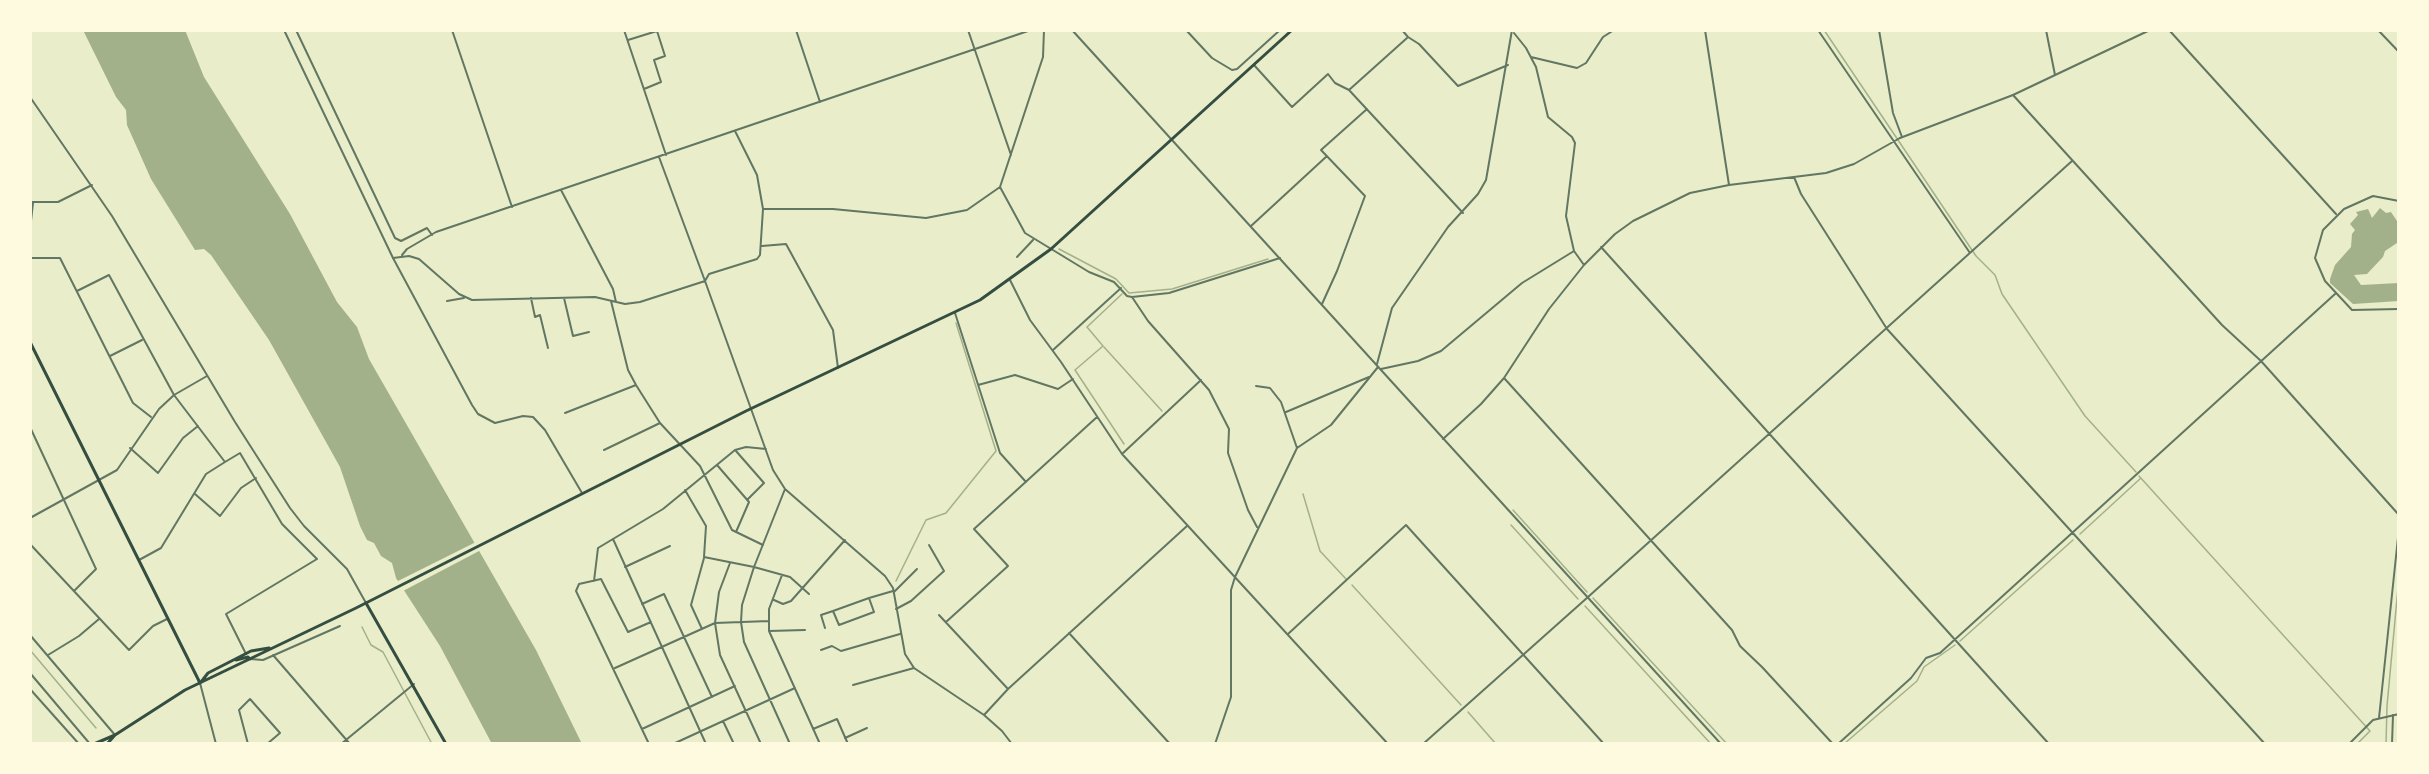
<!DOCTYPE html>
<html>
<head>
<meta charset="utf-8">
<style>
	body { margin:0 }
	#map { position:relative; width:2429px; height:774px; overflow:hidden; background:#e9edc9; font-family:"Times New Roman",serif }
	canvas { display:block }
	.frame { position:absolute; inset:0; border:32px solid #fefae0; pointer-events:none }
</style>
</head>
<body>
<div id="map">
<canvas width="2429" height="774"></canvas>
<div class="frame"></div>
</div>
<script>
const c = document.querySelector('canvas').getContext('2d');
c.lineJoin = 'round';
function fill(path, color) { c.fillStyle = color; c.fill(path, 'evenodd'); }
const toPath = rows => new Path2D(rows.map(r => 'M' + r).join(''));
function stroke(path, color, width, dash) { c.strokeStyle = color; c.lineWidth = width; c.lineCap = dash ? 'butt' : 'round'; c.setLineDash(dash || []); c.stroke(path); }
const water = toPath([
	[83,30,185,30,204,77,290,214,337,302,357,327,369,359,536,650,582,744,492,744,440,646,396,578,392,563,381,556,374,543,367,540,360,526,340,467,269,340,211,255,204,249,195,250,151,179,127,125,126,110,116,97],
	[2380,208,2386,213,2391,212,2399,224,2397,243,2385,251,2383,257,2367,274,2354,275,2361,285,2399,283,2399,301,2353,304,2330,283,2330,279,2335,265,2351,247,2352,234,2355,230,2350,224,2358,215,2356,212,2368,209,2372,218]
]);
const pier = toPath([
	[476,542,481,550,403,591,396,582]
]);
const stream = toPath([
	[1824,30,1976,256,1995,275,2002,294,2085,416,2136,472],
	[1059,249,1116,279,1129,293,1172,289,1268,259],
	[1122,294,1087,327,1103,346,1075,370,1124,444],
	[1104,347,1162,411],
	[2139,476,2370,731,2357,744],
	[1303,494,1320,551,1346,579],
	[1513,510,1587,592],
	[1511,525,1578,599],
	[2080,534,2141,478],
	[896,581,926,520,946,513,996,451,956,323],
	[1352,585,1461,705],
	[1593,598,1727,744],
	[1585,606,1711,744],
	[362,627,371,645,383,652,432,744],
	[1960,641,2073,540],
	[30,650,96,728],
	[1468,712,1496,744],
	[1844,744,1917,681,1924,667,1955,645],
	[2386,744,2387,706,2399,577]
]);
const minor = toPath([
	[296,30,395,238,401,241,427,228,432,235],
	[452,30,512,207],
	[624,30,666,155],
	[796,30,820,102],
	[968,30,1011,155],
	[1186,30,1212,58,1232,70,1237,69,1280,30],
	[1402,30,1408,37,1419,44,1458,86,1508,65],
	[1705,30,1729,185],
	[1818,30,1970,253],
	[1879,30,1893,113,1902,137],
	[2046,30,2055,75],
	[2169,30,2336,214],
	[2378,30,2399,52],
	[1514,33,1526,48,1536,67,1548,117,1572,137,1575,143,1566,216,1574,251,1584,265],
	[628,40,657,31,665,56,654,60,661,82,644,89],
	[1531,57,1577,68,1586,63,1603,37,1614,30],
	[1254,65,1292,107,1328,74,1335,83,1349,90,1463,213],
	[1349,90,1407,38],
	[2013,95,2222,325,2261,361,2399,515],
	[735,131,757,175,763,209,760,255,757,259,709,274,705,281,773,470,785,489,885,576,893,588,905,654,914,668,984,715,1002,731,1012,744],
	[1794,177,1801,194,1887,329,2265,744],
	[1000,187,1025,233,1089,272,1114,282,1127,296,1132,297,1169,293,1280,258],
	[561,190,613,289,616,302],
	[2399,201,2373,196,2344,209,2323,230,2315,258,2325,281,2352,310,2399,309],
	[763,209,833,209,926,218,967,210,1000,187,1043,57,1044,30],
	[1251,226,1327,156],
	[30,230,33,203],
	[762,246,786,244,833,330,838,368],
	[1601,247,2049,744],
	[402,255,407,249,436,232,1031,30],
	[1017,257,1033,240],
	[30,258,60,258,133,403,151,417],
	[393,258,409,256,419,259,459,294,472,300,595,297,625,304,640,302,705,281,659,157],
	[1010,280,1030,320,1061,362,1122,454,1388,744],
	[77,291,109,275,174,395,225,462,240,453,282,524,317,559,226,614,246,654],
	[1132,297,1148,321,1209,390,1229,429,1228,453,1248,510,1257,527],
	[531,298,535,317,540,315,548,348],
	[564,298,573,336,589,332],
	[447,301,464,298],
	[611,301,628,370,636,385,660,423,700,466,732,530,763,545],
	[1322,304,1337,271,1365,196,1321,150,1367,109],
	[955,313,1000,453,1026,482],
	[1053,350,1121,288],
	[110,356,142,340],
	[1377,364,1392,308,1448,227,1478,194,1486,180,1512,30],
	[1381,369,1418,361,1441,351,1522,283,1574,251],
	[1504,378,1732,630,1740,646,1762,667,1833,744],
	[978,385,1015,375,1058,389,1073,379],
	[1256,386,1270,388,1281,402,1297,448],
	[1286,412,1369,377],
	[565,413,636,385],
	[30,427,96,569,74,591],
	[1443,439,1481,404,1504,378,1549,309,1584,265,1615,234,1633,221,1690,193,1729,185,1826,173,1854,164,1900,138],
	[130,448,158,473,183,438,198,426],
	[604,450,660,423],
	[736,451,764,483,747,500],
	[1122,454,1201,380],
	[717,465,749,502,736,532],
	[785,489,754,567,742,605,741,622,744,642,790,744],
	[685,490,706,526,704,557,754,567,790,577,809,594],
	[195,494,220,516,241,488,256,478],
	[613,539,706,744],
	[30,544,129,650,153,626,167,619],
	[139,560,161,548,206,474,225,462],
	[730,563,719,592,715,623,720,655,761,744],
	[625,567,670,546],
	[782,575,769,609,769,631,820,744],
	[594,581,598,548,663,509,735,450,746,447,766,449],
	[894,592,917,569],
	[1588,597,2072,161],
	[869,598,833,611,839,625,874,612,869,598,893,591],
	[774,600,783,604,791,601,845,540],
	[642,604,664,594,712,697],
	[896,609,911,601,944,571,929,545],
	[939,615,1008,689],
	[946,622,1008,566,974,529,1097,417],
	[825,628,821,615,833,611],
	[702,629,691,605,704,558],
	[769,631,805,630],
	[1069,633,1170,744],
	[1288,634,1406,525,1604,744],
	[30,635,115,735],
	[821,650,832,646,841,651,900,634],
	[48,655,79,636,99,619],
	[273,655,350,744],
	[250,659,263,660,340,626],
	[615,668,715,623,769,621],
	[853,685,914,668],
	[984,715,1008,689,1187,526],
	[2379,718,2399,528],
	[723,721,734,744],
	[642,729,735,686],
	[813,729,837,719,848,744],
	[845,738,867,728],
	[248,744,239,710,250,699,280,733,267,744],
	[341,744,414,684],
	[649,744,576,591,579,584,601,579,628,632,651,622],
	[673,744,795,688],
	[1215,744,1231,697,1231,590,1235,577,1297,448,1331,425,1378,367],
	[1838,744,1911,678,1926,658,1940,653,2335,294],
	[2392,744,2393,715]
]);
const tertiary = toPath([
	[284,30,393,258,472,405,478,414,495,423,523,416,533,417,545,430,582,493],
	[1072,30,1721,744],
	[30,97,112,216,235,422,290,508,304,526,347,569,366,603],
	[1900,138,2013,95,2150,30],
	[30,202,58,202,92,185],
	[30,518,117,470,159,409,174,395,207,376],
	[30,673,90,744],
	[200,683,216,744],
	[30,689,79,744],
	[1423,744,1588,597],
	[2349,744,2373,720,2399,714]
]);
const secondary = toPath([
	[30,342,200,683],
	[366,603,446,744]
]);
const primary = toPath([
	[236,660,248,657,250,659],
	[201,682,208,673,251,651,269,648],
	[94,744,115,735,185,690,356,608,746,411,980,300,1051,249,1292,30],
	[107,744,115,735]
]);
fill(water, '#a3b18a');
fill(pier, '#e9edc9');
stroke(stream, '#a3b18a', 1.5);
stroke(minor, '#617663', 2);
stroke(tertiary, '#617663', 2);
stroke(secondary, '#344e41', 3);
stroke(primary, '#344e41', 3);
</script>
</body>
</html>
